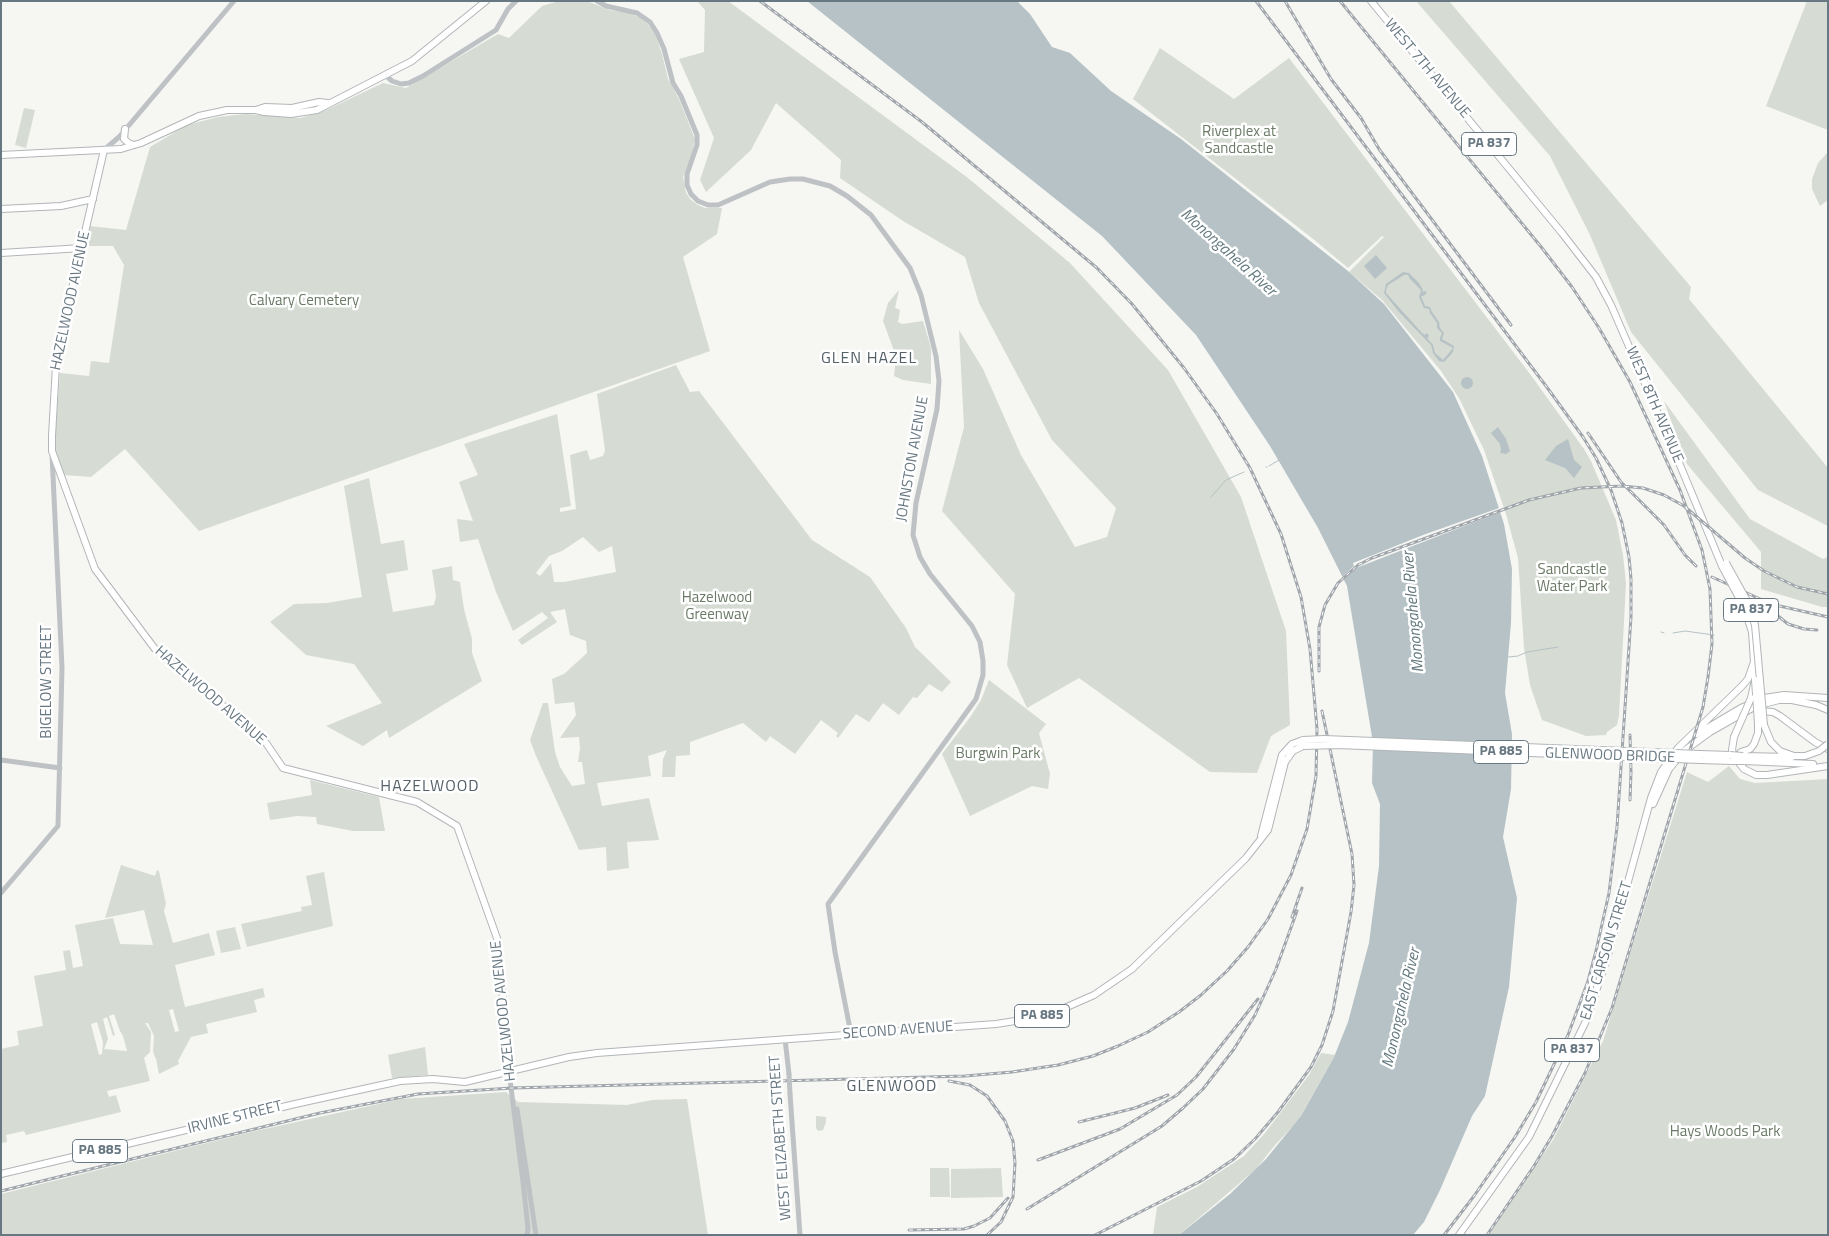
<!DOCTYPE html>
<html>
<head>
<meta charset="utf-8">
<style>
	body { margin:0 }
	#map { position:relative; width:1829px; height:1236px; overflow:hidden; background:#f6f6f3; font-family:"Titillium Web",sans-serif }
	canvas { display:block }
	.frame { position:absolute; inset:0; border:2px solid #687882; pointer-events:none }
</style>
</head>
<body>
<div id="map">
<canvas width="1829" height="1236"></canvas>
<div class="frame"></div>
</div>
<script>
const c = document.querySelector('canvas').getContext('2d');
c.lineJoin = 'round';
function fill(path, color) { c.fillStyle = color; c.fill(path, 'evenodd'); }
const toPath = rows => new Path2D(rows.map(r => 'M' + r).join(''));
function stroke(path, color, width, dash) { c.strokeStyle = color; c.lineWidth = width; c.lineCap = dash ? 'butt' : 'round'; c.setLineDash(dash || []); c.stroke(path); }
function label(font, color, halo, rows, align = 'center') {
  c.font = font + ' "Titillium Web",sans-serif'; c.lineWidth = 5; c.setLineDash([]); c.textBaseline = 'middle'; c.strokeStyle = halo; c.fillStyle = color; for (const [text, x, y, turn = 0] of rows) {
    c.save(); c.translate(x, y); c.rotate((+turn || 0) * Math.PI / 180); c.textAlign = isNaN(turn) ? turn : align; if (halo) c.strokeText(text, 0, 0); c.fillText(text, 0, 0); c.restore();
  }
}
const green = toPath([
	[559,1,587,1,609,10,628,13,639,17,648,24,655,34,662,54,668,79,679,99,695,139,692,153,683,177,686,193,691,200,698,205,705,208,722,208,717,234,683,257,710,351,199,531,125,449,91,477,64,475,54,450,60,373,89,376,91,361,109,363,124,265,113,246,86,246,90,226,126,230,150,147,187,125,218,117,246,114,300,118,322,112,383,83,406,88,498,34,509,38,542,6],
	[697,1,728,1,968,178,1070,263,1168,370,1241,497,1286,631,1290,725,1271,736,1257,773,1210,772,1079,678,1027,708,1007,665,1015,594,942,511,964,427,959,330,983,369,1021,455,1075,547,1107,537,1116,508,1052,440,979,303,965,257,903,221,840,178,841,160,776,103,751,150,706,192,700,180,714,138,679,59,704,52,705,10],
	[1416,1,1449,1,1691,287,1689,299,1828,468,1828,526,1758,490,1631,332,1590,235,1550,156],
	[1807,1,1828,1,1828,130,1766,106],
	[1160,48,1234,99,1289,58,1530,374,1584,449,1591,461,1616,520,1623,555,1626,583,1619,716,1617,725,1607,732,1606,735,1586,736,1542,720,1530,685,1524,648,1518,558,1506,514,1484,450,1459,398,1441,371,1382,300,1349,272,1384,237,1382,236,1348,268,1312,238,1133,99],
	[24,108,35,110,26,148,15,145],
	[1827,153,1828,200,1820,206,1812,189,1812,179,1818,163],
	[899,290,895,308,900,310,898,322,902,324,923,321,931,348,931,384,903,380,894,376,896,356,883,321,888,303],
	[676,365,690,392,699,391,812,540,870,577,906,628,915,647,951,682,942,692,929,684,917,698,913,697,899,715,883,703,869,722,856,714,838,738,836,736,838,733,821,720,795,754,770,736,766,742,743,723,690,742,690,755,676,756,675,777,662,777,663,759,667,750,648,756,651,776,597,783,602,806,649,798,659,840,627,842,629,868,607,871,606,847,579,850,536,756,530,740,543,703,548,703,555,752,560,767,572,786,585,784,582,762,578,762,580,748,579,737,560,738,576,715,574,702,555,704,552,679,564,674,587,653,586,641,570,635,565,609,550,612,557,622,522,645,518,640,548,618,542,612,513,631,496,592,478,539,460,542,457,519,473,521,459,482,478,475,464,444,557,414,571,506,560,508,560,512,576,509,570,455,587,450,590,460,603,456,605,450,597,394],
	[583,537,599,552,612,546,616,572,564,582,554,582,551,563,540,576,536,573,549,556,562,551],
	[1664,401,1750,519,1823,559,1828,557,1828,607,1822,607,1761,589,1761,552,1687,464],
	[369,478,381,544,404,540,408,570,386,574,393,612,434,605,436,596,432,570,452,566,453,580,460,582,464,609,472,639,472,653,482,681,389,738,387,730,363,746,326,726,382,703,354,664,306,655,270,622,294,604,327,603,362,597,344,486],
	[989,680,1046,724,1039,733,1050,774,1048,789,1032,786,970,816,942,754,971,716,981,700],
	[1729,766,1740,779,1755,783,1828,779,1828,1235,1488,1235,1553,1140,1603,1041,1687,772,1708,782],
	[310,780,379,797,385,831,353,831,317,824,316,817,297,816,270,820,267,803,312,795],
	[121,865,155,876,157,870,159,871,166,904,164,911,173,943,209,933,215,955,175,965,185,1007,263,988,265,997,254,1000,257,1012,206,1024,208,1033,191,1037,178,1061,179,1064,159,1074,156,1059,153,1052,154,1036,148,1023,145,1023,151,1032,150,1052,144,1058,150,1081,107,1091,109,1097,116,1095,121,1112,26,1135,24,1131,6,1135,7,1142,1,1143,1,1049,19,1045,17,1031,43,1026,34,976,66,970,63,951,70,950,73,968,83,966,75,925,113,918,120,944,153,945,144,910,105,918],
	[173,1009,179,1031,175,1032,169,1010],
	[114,1014,120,1031,123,1036,127,1051,104,1049,108,1039,103,1019,107,1017,113,1036,115,1035,109,1016],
	[97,1022,103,1042,102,1054,99,1055,91,1024],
	[324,872,333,926,247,947,241,924,302,911,301,907,312,905,306,876],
	[235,927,241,949,221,953,216,931],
	[425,1047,428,1075,392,1078,388,1055],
	[1321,1053,1335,1055,1298,1121,1275,1145,1256,1169,1179,1235,1153,1235,1157,1207,1197,1187,1244,1156,1265,1133,1309,1075],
	[506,1092,518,1102,627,1105,652,1100,687,1099,708,1235,1,1235,1,1194,251,1132,401,1099],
	[816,1116,826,1117,826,1122,823,1130,818,1131,816,1128],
	[930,1168,949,1168,950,1197,930,1197],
	[1001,1168,1003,1197,951,1198,951,1169]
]);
const water = toPath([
	[807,1,1017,1,1030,14,1052,47,1070,53,1111,91,1181,139,1348,271,1384,304,1453,392,1482,456,1504,524,1512,569,1511,623,1505,693,1512,734,1511,789,1503,837,1517,898,1509,987,1485,1096,1472,1116,1440,1190,1424,1222,1413,1235,1179,1235,1230,1194,1266,1159,1301,1116,1334,1057,1348,1022,1369,943,1379,866,1380,804,1372,783,1373,743,1347,586,1318,528,1270,446,1196,335,1102,236],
	[1376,255,1387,268,1375,279,1364,266],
	[1403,272,1409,273,1419,283,1423,290,1422,292,1425,291,1427,293,1423,296,1421,296,1425,306,1430,307,1432,312,1439,322,1440,328,1444,333,1442,339,1454,346,1453,352,1444,362,1439,361,1433,353,1431,345,1399,312,1384,293,1386,284],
	[1404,275,1408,275,1410,279,1421,290,1419,297,1424,308,1429,309,1430,313,1437,323,1437,328,1442,333,1440,338,1440,341,1453,348,1443,360,1435,353,1433,345,1427,338,1429,336,1427,333,1425,335,1422,333,1386,293,1386,290,1388,285],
	'1461 383a6 6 0 1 1 12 0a6 6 0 1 1-12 0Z',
	[1498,427,1506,439,1510,451,1506,454,1500,453,1501,450,1500,444,1491,433],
	[1568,439,1574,460,1582,467,1574,478,1565,468,1545,460,1556,446]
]);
const pier = toPath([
	[1502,507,1503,511,1356,568,1342,581,1340,579,1354,566,1353,563,1423,535]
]);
const stream = toPath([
	[1269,466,1279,460],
	[1266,467,1267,467],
	[1211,497,1226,480,1244,472],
	[1661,632,1664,633],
	[1673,633,1685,631,1714,635],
	[1508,657,1518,656,1527,652,1558,647]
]);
const minor = toPath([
	[597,1,606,6,637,13,650,22,657,33,664,49,673,83,681,96,697,135,697,145,687,174,687,185,691,194,698,201,708,205,718,205,770,182,790,179,803,179,830,186,847,196,871,215,910,268,921,295,936,356,939,381,937,409,916,503,913,535,920,557,930,574,972,626,980,642,983,661,983,675,976,699,828,904,835,952,851,1034],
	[385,75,392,81,401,84,409,83,423,76,496,30,508,9,516,1],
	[104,150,119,137,234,1],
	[1,760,60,768],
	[1,893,58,826,62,668,52,454],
	[785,1039,789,1074],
	[509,1072,523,1182,528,1228,527,1235],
	[790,1094,800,1235],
	[517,1109,536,1235]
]);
const major = toPath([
	[1371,1,1562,233,1596,277,1611,305,1670,441,1722,566],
	[256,110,265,107,292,108,319,102,328,103],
	[125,129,124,139,130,144,134,145],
	[104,150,67,310,56,365,52,436,52,451,95,569,155,649,257,734,266,743,283,768,417,802,457,826,498,941,509,1072],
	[1,155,121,149,141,143,199,116,227,110,256,110,264,112,291,114,317,110,412,61,486,1],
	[1,209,61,206,93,199],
	[1,253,82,248],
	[1744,607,1752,632,1753,646,1755,680,1751,698],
	[1759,711,1773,712,1780,716,1815,742,1828,749],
	[1764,725,1771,742,1780,751,1794,756,1805,756,1819,751],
	[1697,734,1741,708,1764,698,1784,695,1828,698],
	[1734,737,1732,750,1735,758,1744,769,1756,775,1767,775,1828,766],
	[1741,752,1750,749,1754,744,1758,733,1758,724],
	[1700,754,1730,755],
	[1743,756,1792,757],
	[1700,760,1732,761],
	[1744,761,1813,764],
	[1653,804,1669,769,1684,751,1710,732,1756,706,1779,700,1792,700,1816,705,1828,710],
	[1261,836,1282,755,1292,744,1303,740],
	[1,1174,295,1104,400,1081,433,1079,465,1082,569,1057,597,1053,996,1024,1034,1018,1060,1010,1094,995,1132,969,1246,858,1268,830,1285,762,1293,751,1303,746],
	[1459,1235,1529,1137,1586,1021,1607,958,1651,798,1661,772,1678,748,1742,686,1748,679,1754,662]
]);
const rail = toPath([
	[1256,1,1546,386,1583,437,1596,458,1611,490,1622,523,1629,557,1631,579,1631,617,1617,827,1609,893,1596,951,1588,981,1568,1035,1536,1102,1515,1137,1474,1196,1444,1235],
	[1285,1,1331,79,1361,118,1379,149,1511,325],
	[1340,1,1542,248,1572,287,1599,328,1630,382,1680,490,1702,550,1710,589,1712,644,1708,677,1703,707,1612,1008,1585,1073,1552,1136,1534,1166,1487,1235],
	[1588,433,1621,482,1664,525,1685,555,1696,566],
	[1712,577,1771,604,1828,617],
	[1762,603,1788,624,1804,629,1817,630],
	[1319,671,1319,627,1325,605,1338,583,1358,565,1372,558,1529,500,1581,488,1622,486,1643,488,1664,495,1684,506,1745,558,1764,571,1797,587,1828,594],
	[1630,800,1631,772,1630,735],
	[1292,917,1302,888],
	[949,1081,970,1085,987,1096,1005,1121,1013,1141,1015,1163,1013,1197,1001,1222,987,1235],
	[1079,1122,1135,1108,1168,1095],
	[1038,1160,1120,1129,1177,1095,1196,1077,1258,999],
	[1,1191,320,1113,418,1094,512,1088,965,1076,1012,1072,1058,1065,1093,1056,1118,1046,1148,1032,1179,1012,1201,995,1227,971,1248,947,1268,919,1291,875,1307,829,1316,776,1317,729,1310,649,1301,597,1281,534,1250,468,1217,414,1184,368,1132,304,1097,268,922,122,760,1],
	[1027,1209,1162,1126,1183,1108,1203,1089,1234,1049,1255,1015,1276,969,1297,911],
	[909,1230,964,1229,974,1226,990,1218,1008,1198],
	[1095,1235,1201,1181,1234,1159,1255,1139,1278,1112,1311,1067,1322,1045,1333,1011,1351,912,1354,885,1352,854,1322,711]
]);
const minorBridge = toPath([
	[789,1074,790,1094]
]);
const majorBridge = toPath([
	[1726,563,1746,599,1755,625,1764,725],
	[1722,566,1744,607],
	[1755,680,1758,724],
	[1734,737,1751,698],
	[1303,740,1324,739,1700,754],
	[1303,746,1338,745,1700,760],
	[1819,751,1828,744],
	[1730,755,1743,756],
	[1732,761,1744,761]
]);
const shields = [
	[1489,144,55],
	[1751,610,55],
	[1501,752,55],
	[1042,1016,55],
	[1572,1050,55],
	[100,1151,55]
];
const shieldNames = [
	["PA 837",1489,144],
	["PA 837",1751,610],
	["PA 885",1501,752],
	["PA 885",1042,1016],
	["PA 837",1572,1050],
	["PA 885",100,1151]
];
const streetNames = [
	["WEST 7TH AVENUE",1427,69,50],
	["HAZELWOOD AVENUE",71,301,-78],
	["WEST 8TH AVENUE",1654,405,67],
	["JOHNSTON AVENUE",913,459,-80],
	["BIGELOW STREET",47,682,-90],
	["HAZELWOOD AVENUE",210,696,41],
	["GLENWOOD BRIDGE",1610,756,2],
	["EAST CARSON STREET",1607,951,-73],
	["HAZELWOOD AVENUE",504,1011,-96],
	["SECOND AVENUE",898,1031,-4],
	["IRVINE STREET",235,1118,-14],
	["WEST ELIZABETH STREET",781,1138,-94]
];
const parkNames = [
	["Riverplex at",1239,132],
	["Sandcastle",1239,149],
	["Calvary Cemetery",304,301],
	["Sandcastle",1572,570],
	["Water Park",1572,587],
	["Hazelwood",717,598],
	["Greenway",717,615],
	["Burgwin Park",998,754],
	["Hays Woods Park",1725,1132]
];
const waterNames = [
	["Monongahela River",1228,253,42],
	["Monongahela River",1414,612,-95],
	["Monongahela River",1402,1008,-77]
];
const neighbourhoodNames = [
	["GLEN HAZEL",869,359],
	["HAZELWOOD",430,787],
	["GLENWOOD",892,1087]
];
fill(green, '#d6dbd3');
fill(water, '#b6c2c5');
fill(pier, '#f6f6f3');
stroke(stream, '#b6c2c5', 1);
stroke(major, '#b2b6b9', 8);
stroke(minor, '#bec2c5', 5);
stroke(major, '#fff', 6);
stroke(rail, '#a0a6ab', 3);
stroke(rail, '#fff', 1, [4]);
stroke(majorBridge, '#b2b6b9', 8, []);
stroke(minorBridge, '#bec2c5', 5);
stroke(majorBridge, '#fff', 6);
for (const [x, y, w] of shields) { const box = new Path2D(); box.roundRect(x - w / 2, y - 11.5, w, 23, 4); c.fillStyle = '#fff'; c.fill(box); stroke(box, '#687882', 1); }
label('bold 14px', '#687882', null, shieldNames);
label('15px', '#687882', '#fff', streetNames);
label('15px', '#6b7a66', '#fff', parkNames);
label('italic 16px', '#63797e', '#fff', waterNames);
c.letterSpacing = '1px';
label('16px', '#556168', '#fff', neighbourhoodNames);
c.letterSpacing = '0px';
</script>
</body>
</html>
